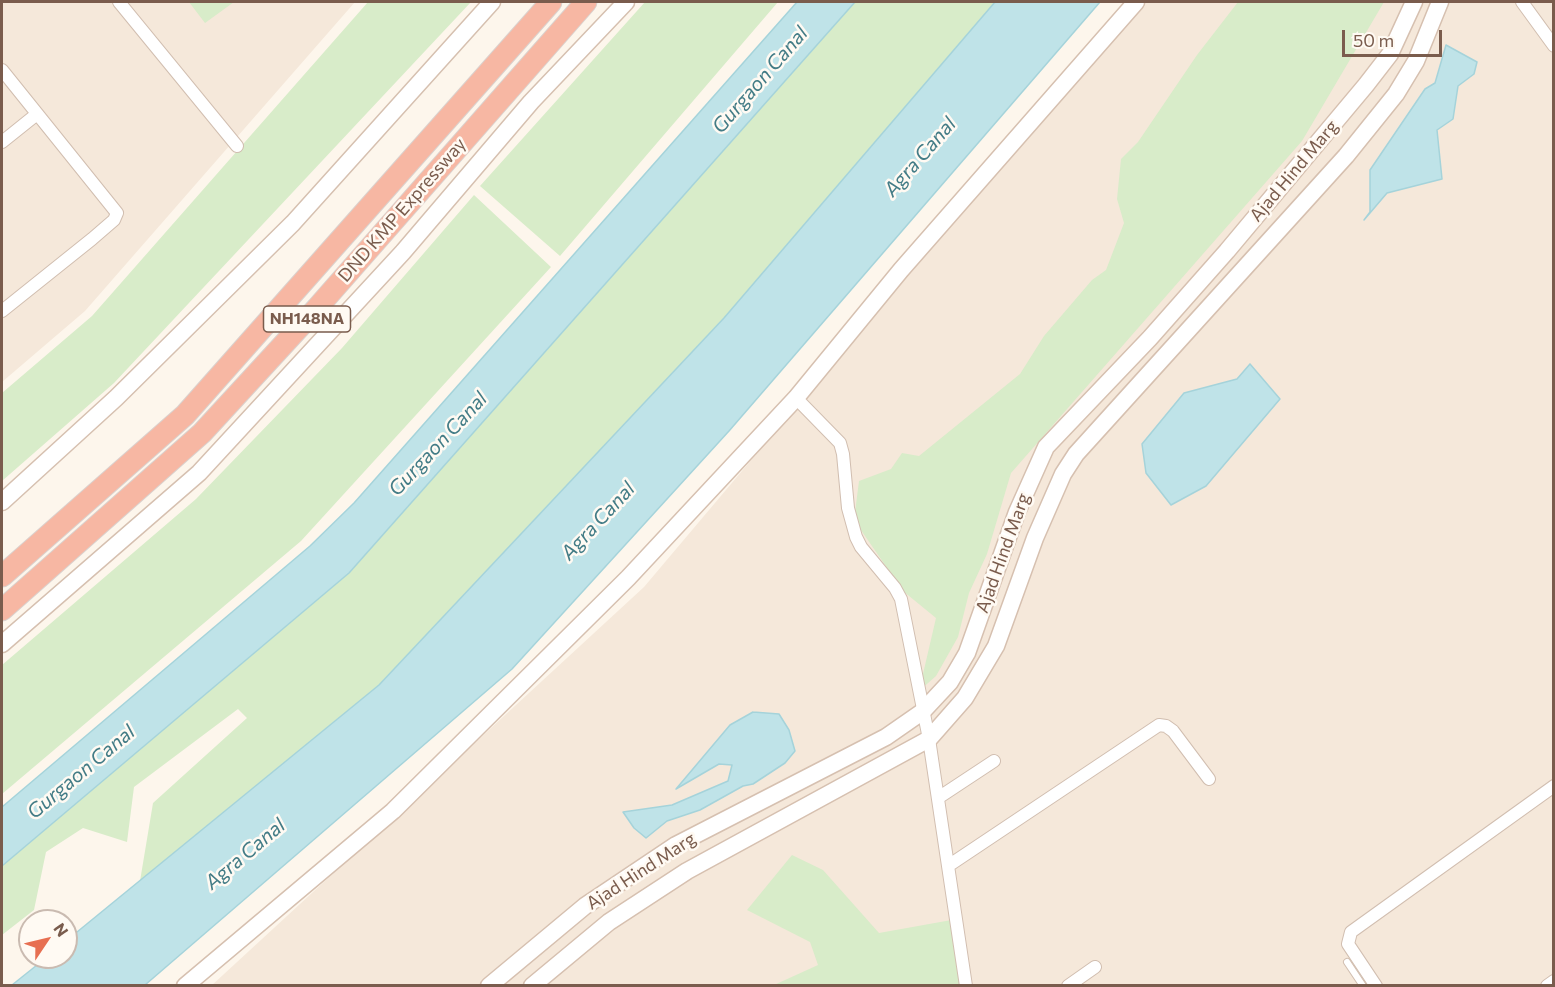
<!DOCTYPE html>
<html>
<head>
<meta charset="utf-8">
<style>
	body { margin:0 }
	#map { position:relative; width:1555px; height:987px; overflow:hidden; background:#fdf6ec; font-family:Commissioner,sans-serif }
	canvas { display:block }
	.frame { position:absolute; inset:0; border:3px solid #7a5c4d; pointer-events:none }
	.north { position:absolute; left:18px; top:909px; width:60px; height:60px; box-sizing:border-box; background:#fffaf3; border:2px solid #cabbb1; border-radius:50%; rotate:55deg; font-size:16px; font-weight:700; line-height:24px; text-align:center; color:#7a5c4d }
	.north::after { content:''; display:block; margin:auto; width:21px; height:27px; background:#e76f51; clip-path:polygon(50% 0,100% 100%,50% 72%,0 100%) }
	.scale { position:absolute; left:1342px; top:30px; width:100px; height:27px; box-sizing:border-box; border:3px solid #7a5c4d; border-top:0; padding-left:8px; font-size:18px; line-height:21px; white-space:nowrap; color:#7a5c4d; -webkit-text-stroke:4px #fffaf3; paint-order:stroke }
</style>
</head>
<body>
<div id="map">
<canvas width="1555" height="987"></canvas>
<div class="frame"></div>
<div class="north">N</div>
<div class="scale">50 m</div>
</div>
<script>
const c = document.querySelector('canvas').getContext('2d');
c.lineJoin = 'round';
function fill(path, color) { c.fillStyle = color; c.fill(path, 'evenodd'); }
const toPath = rows => new Path2D(rows.map(r => 'M' + r).join(''));
function stroke(path, color, width, dash) { c.strokeStyle = color; c.lineWidth = width; c.lineCap = dash ? 'butt' : 'round'; c.setLineDash(dash || []); c.stroke(path); }
function label(font, color, halo, rows, align = 'center') {
  c.font = font + ' Commissioner,sans-serif'; c.lineWidth = 5; c.setLineDash([]); c.textBaseline = 'middle'; c.strokeStyle = halo; c.fillStyle = color; for (const [text, x, y, turn = 0] of rows) {
    c.save(); c.translate(x, y); c.rotate((+turn || 0) * Math.PI / 180); c.textAlign = isNaN(turn) ? turn : align; if (halo) c.strokeText(text, 0, 0); c.fillText(text, 0, 0); c.restore();
  }
}
const residential = toPath([
	[2,2,355,2,85,311,2,382],
	[1138,2,1553,2,1553,985,211,986,644,587]
]);
const green = toPath([
	[189,2,234,2,205,23],
	[368,2,471,2,114,383,2,481,2,393,92,316],
	[645,2,778,2,560,256,480,186],
	[855,2,995,2,724,318,379,685,140,881,153,803,247,718,238,709,134,787,127,842,83,828,46,852,34,910,2,935,2,866,349,573],
	[1238,2,1384,2,1302,141,1011,473,987,554,969,593,958,637,936,676,919,691,936,618,903,591,854,520,859,481,891,469,902,453,919,456,1020,374,1044,336,1092,280,1106,270,1124,223,1117,199,1121,159,1138,142,1197,55],
	[474,195,551,267,301,541,2,794,2,665,196,499,342,348],
	[792,855,823,870,879,933,957,919,967,985,774,985,818,965,810,942,747,910]
]);
const water = toPath([
	[797,2,855,2,349,573,2,866,2,807,310,546,354,503,797,2],
	[995,2,1100,2,729,431,512,669,145,985,12,985,47,957,66,957,66,941,379,685,724,318,995,2],
	[1446,45,1477,62,1474,74,1458,86,1453,119,1437,130,1442,179,1387,193,1364,220,1370,212,1370,170,1425,89,1435,83,1446,45],
	[1250,364,1280,399,1206,486,1171,505,1146,473,1142,444,1184,393,1237,379,1250,364],
	[753,712,779,714,789,730,795,751,785,763,753,784,743,786,700,810,667,821,646,838,634,828,623,812,672,805,728,781,732,765,719,764,676,789,730,725,753,712]
]);
const lane = toPath([
	[1347,962,1363,986]
]);
const street = toPath([
	[119,2,237,146],
	[1522,2,1554,46],
	[2,70,117,213,114,220,92,239,2,311],
	[2,142,37,114],
	[796,398,840,443,843,454,848,508,856,537,861,547,895,588,901,599,929,739,966,986],
	[938,798,994,761],
	[948,866,1159,725,1166,726,1173,731,1209,779],
	[1068,986,1095,967],
	[1376,986,1348,944,1351,932,1554,786],
	[1547,986,1554,981]
]);
const secondary = toPath([
	[2,502,116,398,293,223,492,2],
	[2,644,199,473,403,252,531,102,626,2],
	[185,986,393,811,628,578,796,398,901,270,1136,2],
	[489,986,585,906,676,845,886,737,922,712,950,682,967,653,1017,512,1046,447,1150,338,1227,251,1366,85,1390,54,1414,2],
	[532,986,609,922,687,871,929,739,965,698,996,646,1035,538,1063,474,1076,454,1346,156,1396,94,1416,61,1440,2]
]);
const highway = toPath([
	[2,576,185,415,551,2],
	[2,610,202,433,317,308,586,2]
]);
const shields = [
	[307,319,87]
];
const shieldNames = [
	["NH148NA",307,319]
];
const streetNames = [
	["Ajad Hind Marg",1294,171,-50],
	["DND KMP Expressway",402,210,-49],
	["Ajad Hind Marg",1003,553,-70],
	["Ajad Hind Marg",641,871,-33]
];
const waterNames = [
	["Gurgaon Canal",760,80,-49],
	["Agra Canal",920,157,-49],
	["Gurgaon Canal",438,444,-47],
	["Agra Canal",598,521,-47],
	["Gurgaon Canal",81,772,-40],
	["Agra Canal",245,854,-40]
];
fill(residential, '#f5e8da');
fill(green, '#d8ecc9');
fill(water, '#bfe3e8');
stroke(water, '#a5d3da', 1.5);
stroke(lane, '#d1beb0', 8);
stroke(street, '#d1beb0', 14);
stroke(secondary, '#d6c0b0', 19);
stroke(highway, '#dad1cd', 23);
stroke(lane, '#fff', 6);
stroke(street, '#fff', 12);
stroke(secondary, '#fff', 16);
stroke(highway, '#f7b7a3', 21);
for (const [x, y, w] of shields) { const box = new Path2D(); box.roundRect(x - w / 2, y - 13, w, 26, 4.5); c.fillStyle = '#fffaf3'; c.fill(box); stroke(box, '#7a5c4d', 1.5); }
label('bold 16px', '#7a5c4d', null, shieldNames);
label('18px', '#7a5c4d', '#fffaf3', streetNames);
label('italic 20px', '#437c86', '#fffaf3', waterNames);
</script>
</body>
</html>
